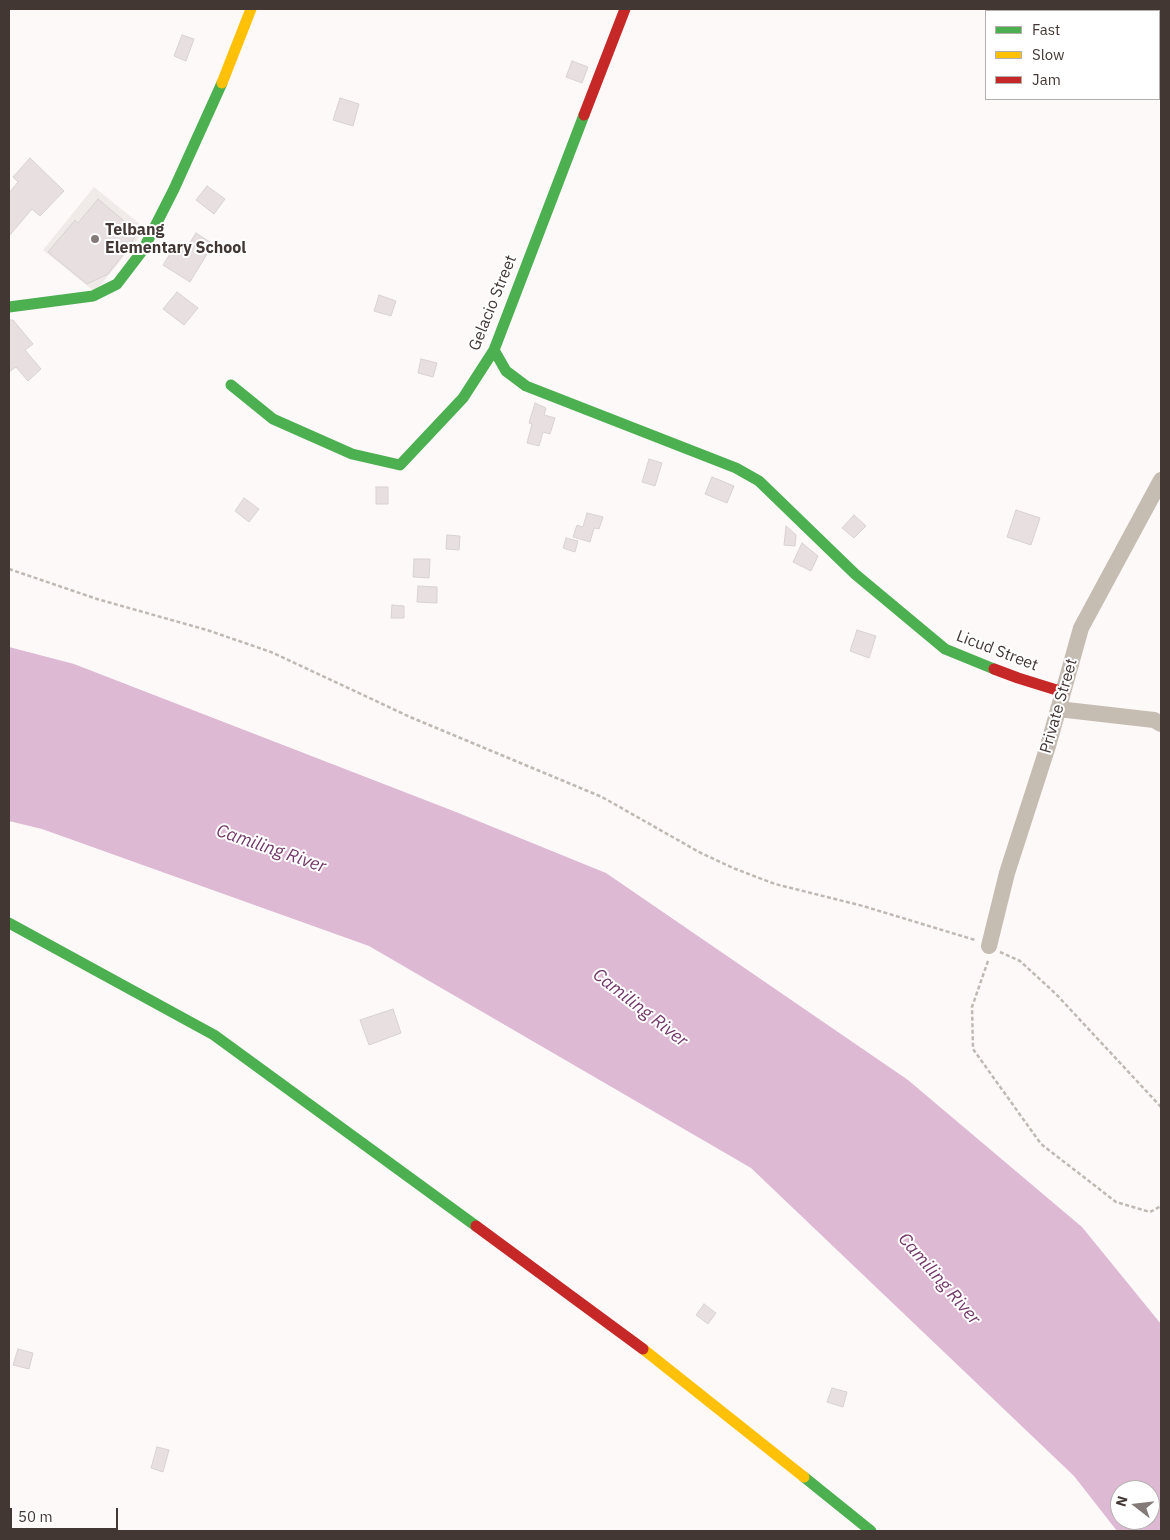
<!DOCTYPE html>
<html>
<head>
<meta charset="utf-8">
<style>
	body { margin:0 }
	#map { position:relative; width:1170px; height:1540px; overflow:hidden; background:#fdf9f8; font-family:"IBM Plex Sans",sans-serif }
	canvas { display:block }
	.frame { position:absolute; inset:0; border:10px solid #433734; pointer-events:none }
	.legend { position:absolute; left:985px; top:10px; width:175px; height:90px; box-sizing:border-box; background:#fff; border:1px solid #b4afae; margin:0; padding:6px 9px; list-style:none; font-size:15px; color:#433734 }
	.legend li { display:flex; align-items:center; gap:10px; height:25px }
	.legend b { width:25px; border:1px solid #b4afae }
	.north { position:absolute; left:1110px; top:1480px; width:50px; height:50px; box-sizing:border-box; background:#fff; border:1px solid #b4afae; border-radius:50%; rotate:286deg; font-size:14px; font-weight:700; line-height:20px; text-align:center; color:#433734 }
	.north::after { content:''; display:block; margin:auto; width:18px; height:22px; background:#847b79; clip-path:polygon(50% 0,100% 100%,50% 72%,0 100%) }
	.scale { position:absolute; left:10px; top:1508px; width:108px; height:22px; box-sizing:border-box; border:2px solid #433734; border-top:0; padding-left:6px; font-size:15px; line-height:18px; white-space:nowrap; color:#433734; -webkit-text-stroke:4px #fff; paint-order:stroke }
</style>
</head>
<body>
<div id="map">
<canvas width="1170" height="1540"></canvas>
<div class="frame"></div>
<ul class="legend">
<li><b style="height:6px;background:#4caf50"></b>Fast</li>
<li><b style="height:6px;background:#ffc107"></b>Slow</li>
<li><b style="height:6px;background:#c62828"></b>Jam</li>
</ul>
<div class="north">N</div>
<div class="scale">50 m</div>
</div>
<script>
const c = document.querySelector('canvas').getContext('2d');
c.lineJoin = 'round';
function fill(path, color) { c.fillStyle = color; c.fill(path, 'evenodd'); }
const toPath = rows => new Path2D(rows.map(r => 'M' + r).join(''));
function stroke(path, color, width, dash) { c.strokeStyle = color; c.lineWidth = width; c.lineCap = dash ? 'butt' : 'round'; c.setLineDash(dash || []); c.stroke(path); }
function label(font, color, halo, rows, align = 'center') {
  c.font = font + ' "IBM Plex Sans",sans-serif'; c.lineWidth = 4; c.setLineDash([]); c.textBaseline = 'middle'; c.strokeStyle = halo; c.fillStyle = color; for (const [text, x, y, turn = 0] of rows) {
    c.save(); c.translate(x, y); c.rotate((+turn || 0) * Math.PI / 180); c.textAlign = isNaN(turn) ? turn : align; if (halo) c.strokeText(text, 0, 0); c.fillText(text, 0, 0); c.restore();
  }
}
const built = toPath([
	[94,187,146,229,95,292,43,250]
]);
const water = toPath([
	[9,647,74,664,456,812,606,873,908,1080,1082,1227,1161,1324,1161,1531,1117,1531,1074,1476,751,1168,369,946,42,829,9,821],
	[1120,1490,1150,1490,1150,1520,1120,1520]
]);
const building = toPath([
	[182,35,194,39,186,61,174,56,182,35],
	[572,61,588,67,582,83,566,77,572,61],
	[340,98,359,104,353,126,333,120,340,98],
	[30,158,64,191,40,216,32,209,9,236,9,193,18,182,13,177,30,158],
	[207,186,225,199,214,214,196,200,207,186],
	[98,199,137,232,132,243,108,274,87,284,48,252,75,220,78,223,98,199],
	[196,233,213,244,190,282,163,265,177,243,186,249,196,233],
	[177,292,198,308,184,325,163,309,177,292],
	[379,295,396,301,391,316,374,311,379,295],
	[9,320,13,320,33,344,25,350,41,369,28,381,16,367,9,372,9,320],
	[421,359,437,363,433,377,418,373,421,359],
	[535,403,546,408,544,415,555,418,550,434,543,432,539,446,527,443,532,424,529,423,535,403],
	[649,459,662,463,655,486,642,482,649,459],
	[712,477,734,486,727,503,705,494,712,477],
	[376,487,388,487,388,504,376,504,376,487],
	[244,498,259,509,249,522,235,511,244,498],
	[1016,510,1040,518,1031,545,1007,537,1016,510],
	[587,513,603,517,599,529,594,528,590,542,573,537,577,525,583,527,587,513],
	[854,515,866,526,854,538,842,528,854,515],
	[786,526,796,535,795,546,784,545,786,526],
	[447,535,460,536,459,550,446,549,447,535],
	[566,538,578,541,575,552,563,548,566,538],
	[802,543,818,556,811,571,793,562,802,543],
	[414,559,430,559,429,578,413,577,414,559],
	[418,586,437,587,437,603,417,602,418,586],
	[392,605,404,606,404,618,391,618,392,605],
	[857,630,876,636,869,658,850,651,857,630],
	[393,1009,401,1033,369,1045,360,1020,393,1009],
	[704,1304,716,1313,708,1324,696,1315,704,1304],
	[18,1349,33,1353,29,1369,13,1365,18,1349],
	[832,1388,847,1392,843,1407,827,1402,832,1388],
	[157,1447,169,1450,163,1472,151,1468,157,1447]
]);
const path = toPath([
	[9,569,97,599,207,630,271,652,410,717,602,797,699,852,733,868,775,884,863,906,975,940],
	[1000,952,1020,961,1056,994,1161,1107],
	[988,961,972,1007,973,1049,1041,1144,1116,1202,1150,1212,1161,1206]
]);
const street = toPath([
	[1112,9,1115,11],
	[1159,51,1161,53],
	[1058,709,1154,720,1161,724],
	[989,946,1007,873,1048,746,1081,628,1161,480]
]);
const fast = toPath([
	[9,307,93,296,117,284,143,250,174,189,222,83],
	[494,350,506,371,526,386,736,468,759,481,855,574,945,649,994,669],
	[231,385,273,419,352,454,400,465,463,398,494,350,584,115],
	[9,923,214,1035,476,1226],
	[804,1477,871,1531]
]);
const slow = toPath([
	[222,83,251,9],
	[643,1349,804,1477]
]);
const jam = toPath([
	[584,115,625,9],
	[994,669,1018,678,1063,692],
	[476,1226,643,1349]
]);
const markers = [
	[95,239,5,"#847b79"]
];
const poiNames = [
	["Telbang",105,230],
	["Elementary School",105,248]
];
const streetNames = [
	["Gelacio Street",493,303,-68],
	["Licud Street",997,651,21],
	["Private Street",1059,706,-74]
];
const waterNames = [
	["Camiling River",271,849,19],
	["Camiling River",640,1008,38],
	["Camiling River",939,1279,49]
];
fill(built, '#f0eae8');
fill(water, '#ddb9d4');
fill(building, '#e8dfe0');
stroke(building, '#d9d2d3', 1);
stroke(path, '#c0b9b3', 2.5, [4, 2.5]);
stroke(street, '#c5bcb2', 16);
stroke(fast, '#4caf50', 11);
stroke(slow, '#ffc107', 11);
stroke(jam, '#c62828', 11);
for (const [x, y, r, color] of markers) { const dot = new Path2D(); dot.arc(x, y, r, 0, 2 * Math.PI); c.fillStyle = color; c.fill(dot); stroke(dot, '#fff', 2); }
label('bold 16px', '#433734', '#fff', poiNames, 'left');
label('16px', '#433734', '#fff', streetNames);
label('italic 18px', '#73386a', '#fff', waterNames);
</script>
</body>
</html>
